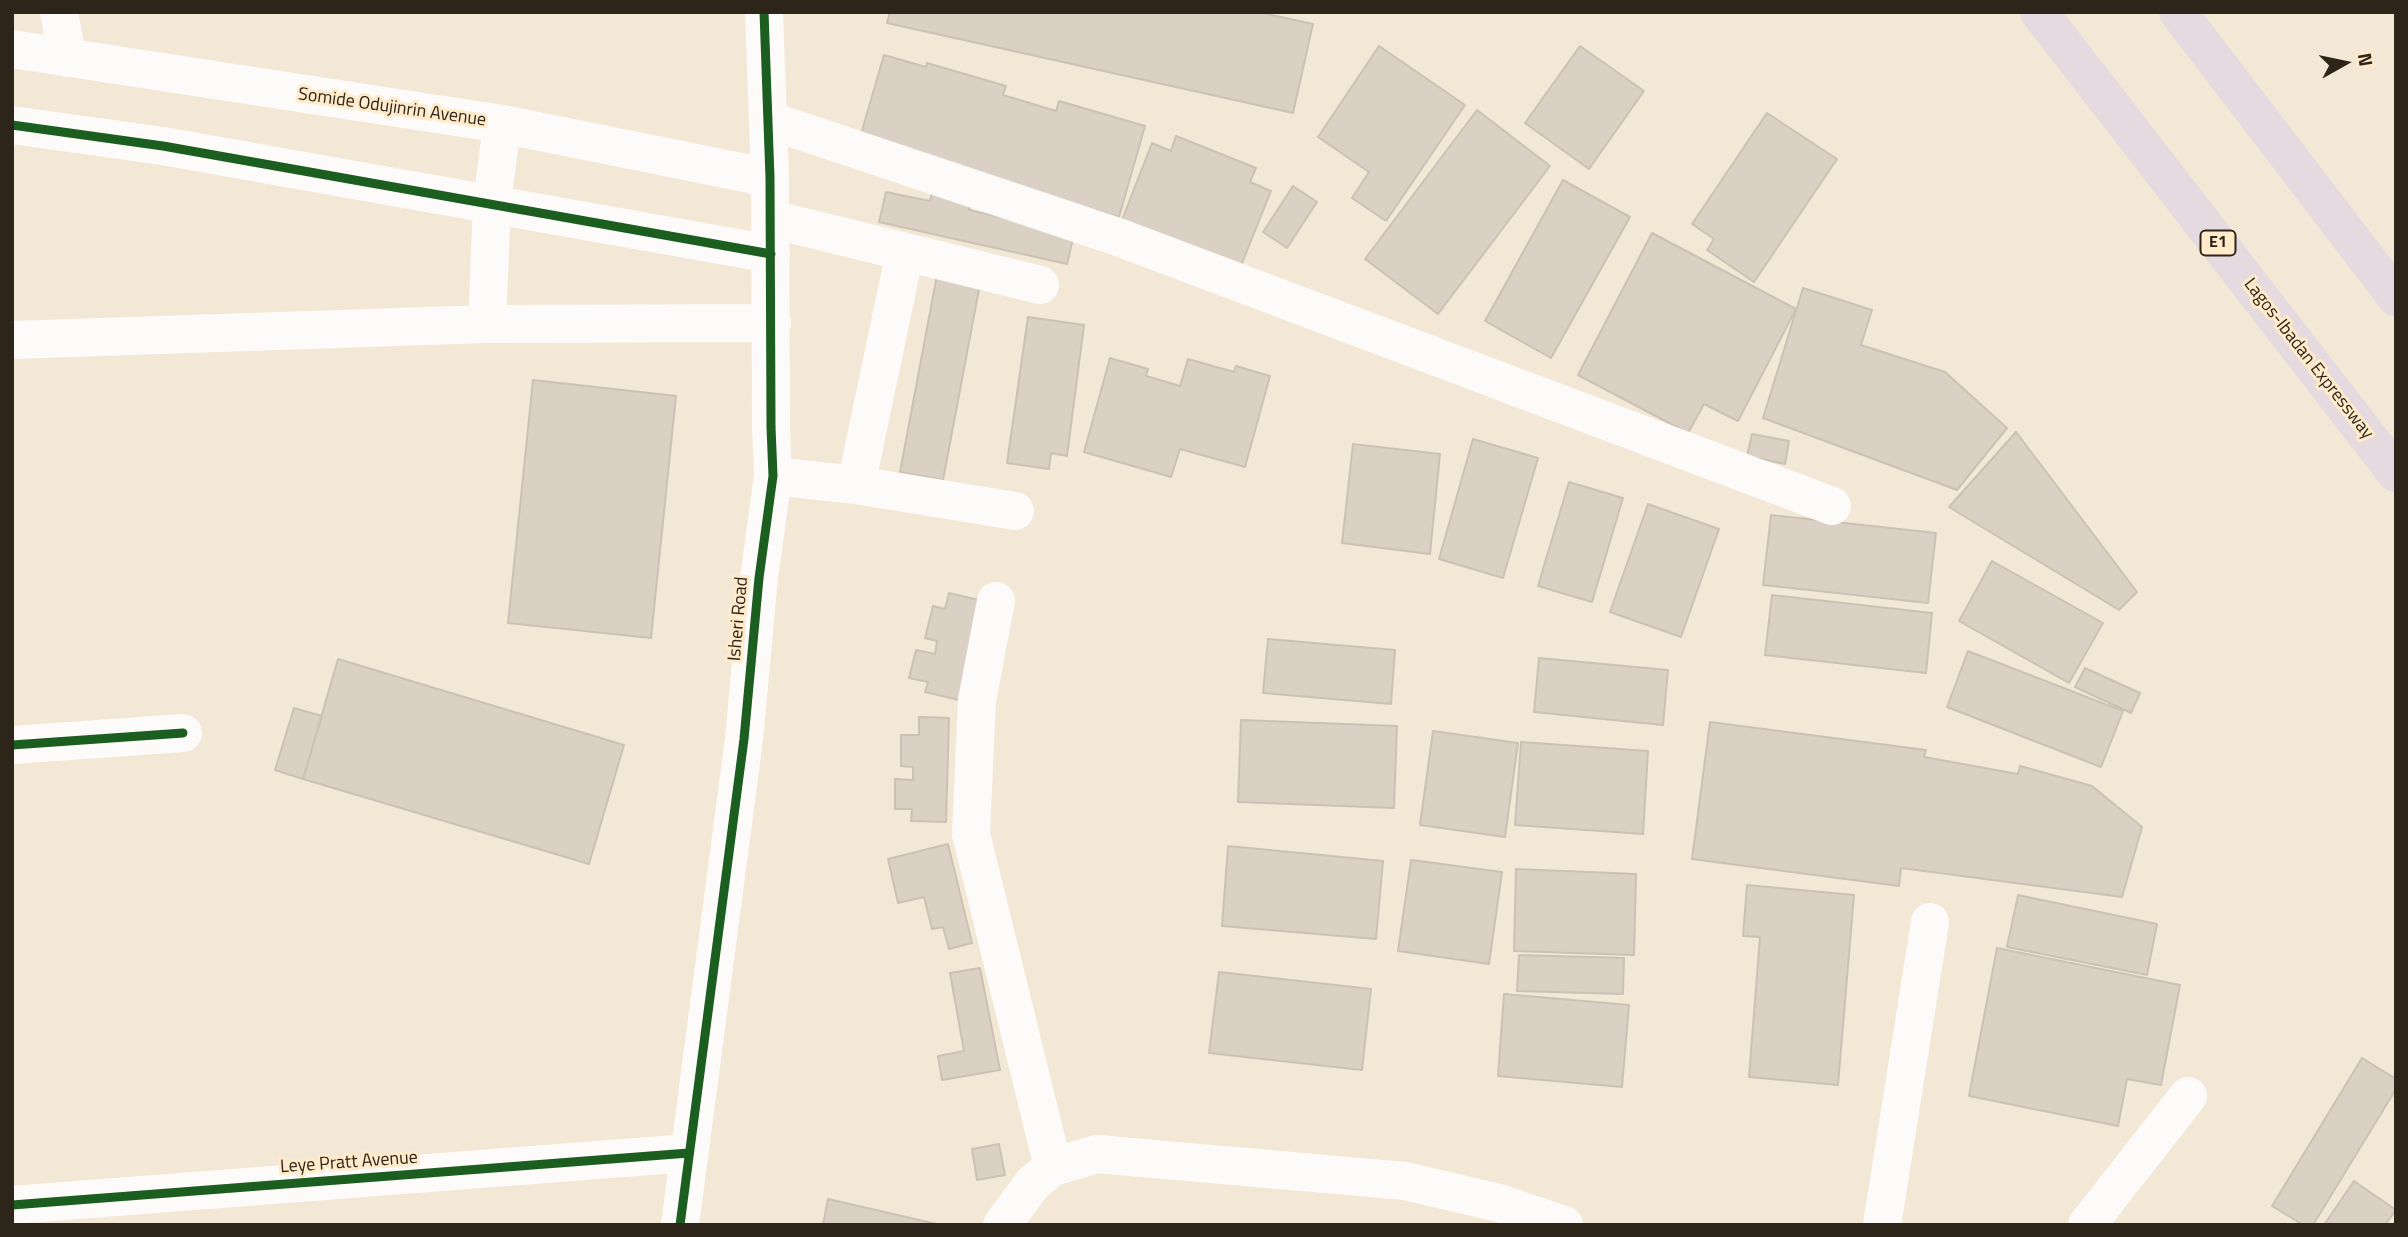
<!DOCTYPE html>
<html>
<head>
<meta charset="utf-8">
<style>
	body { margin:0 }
	#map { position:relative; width:2408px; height:1237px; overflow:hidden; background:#f3e7d6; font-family:"Titillium Web",sans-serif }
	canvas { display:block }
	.frame { position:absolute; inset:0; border:14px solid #2d2519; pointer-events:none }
	.north { position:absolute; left:2310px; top:28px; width:70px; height:70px; -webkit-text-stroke:5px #ffeaca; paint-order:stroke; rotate:81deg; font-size:19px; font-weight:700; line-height:28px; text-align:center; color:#2d2519 }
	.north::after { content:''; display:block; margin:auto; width:24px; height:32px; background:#2d2519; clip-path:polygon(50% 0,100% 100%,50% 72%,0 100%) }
</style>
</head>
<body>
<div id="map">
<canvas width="2408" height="1237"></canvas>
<div class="frame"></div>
<div class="north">N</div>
</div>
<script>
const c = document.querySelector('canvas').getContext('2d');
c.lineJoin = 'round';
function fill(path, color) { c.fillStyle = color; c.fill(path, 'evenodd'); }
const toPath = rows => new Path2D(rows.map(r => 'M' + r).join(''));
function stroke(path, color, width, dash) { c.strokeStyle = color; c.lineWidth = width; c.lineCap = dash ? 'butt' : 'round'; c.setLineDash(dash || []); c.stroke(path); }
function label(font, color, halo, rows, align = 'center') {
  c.font = font + ' "Titillium Web",sans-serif'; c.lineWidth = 6; c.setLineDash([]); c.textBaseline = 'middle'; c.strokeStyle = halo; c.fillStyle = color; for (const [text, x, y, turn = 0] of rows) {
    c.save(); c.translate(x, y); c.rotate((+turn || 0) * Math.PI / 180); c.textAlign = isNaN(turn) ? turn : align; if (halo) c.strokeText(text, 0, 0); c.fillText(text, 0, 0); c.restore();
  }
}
const building = toPath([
	[890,12,1258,12,1313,24,1293,113,887,23,890,12],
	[1379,46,1465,105,1386,221,1352,198,1369,172,1318,137,1379,46],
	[1580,46,1644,91,1589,169,1525,123,1580,46],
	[884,55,926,67,927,63,1006,86,1003,95,1056,111,1059,101,1145,126,1119,217,859,141,884,55],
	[1477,110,1550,166,1438,314,1365,259,1477,110],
	[1767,113,1837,159,1754,282,1707,250,1714,239,1692,224,1767,113],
	[1176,136,1256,168,1250,182,1271,191,1240,268,1122,220,1152,143,1171,151,1176,136],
	[1563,180,1630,217,1551,358,1485,321,1563,180],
	[1293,186,1317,202,1287,248,1263,232,1293,186],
	[886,192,930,201,932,192,971,201,969,210,1074,234,1067,264,879,222,886,192],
	[1652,233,1796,309,1738,421,1704,404,1688,433,1578,375,1652,233],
	[937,275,980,284,943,480,900,472,937,275],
	[1803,288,1872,310,1861,345,1945,372,2007,428,1957,490,1763,418,1803,288],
	[1028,317,1084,325,1067,456,1051,453,1049,469,1007,463,1028,317],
	[1110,358,1148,369,1146,376,1180,386,1188,359,1234,372,1236,366,1270,376,1245,467,1180,449,1171,477,1084,452,1110,358],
	[533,380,676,396,651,638,508,623,533,380],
	[2016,432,2137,592,2119,610,1949,507,2016,432],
	[1752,434,1789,441,1785,464,1747,456,1752,434],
	[1473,439,1538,458,1503,578,1439,559,1473,439],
	[1353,444,1440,454,1430,554,1342,543,1353,444],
	[1569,482,1623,498,1592,602,1538,586,1569,482],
	[1648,504,1719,529,1681,637,1610,612,1648,504],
	[1771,515,1936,533,1928,603,1763,585,1771,515],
	[1992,561,2103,623,2069,683,1959,621,1992,561],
	[949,593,983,601,959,700,925,692,928,682,909,678,916,650,935,654,937,641,925,638,933,606,945,609,949,593],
	[1772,595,1932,613,1926,673,1765,655,1772,595],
	[1268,639,1395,650,1391,704,1263,693,1268,639],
	[1968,651,2123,711,2101,767,1947,707,1968,651],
	[1539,658,1668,670,1663,725,1534,712,1539,658],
	[338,659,624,745,589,864,303,779,338,659],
	[2085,668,2140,693,2131,713,2075,687,2085,668],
	[294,708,322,716,303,779,275,770,294,708],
	[919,717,949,718,946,822,911,821,912,809,895,809,895,779,913,780,913,767,901,766,901,735,919,735,919,717],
	[1241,720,1397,726,1394,808,1238,802,1241,720],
	[1710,722,1926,750,1924,757,2018,774,2020,766,2092,786,2142,827,2122,897,1901,868,1899,886,1692,859,1710,722],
	[1433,731,1518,743,1505,837,1420,825,1433,731],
	[1521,742,1648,751,1643,834,1515,825,1521,742],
	[948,844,972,943,949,949,943,927,932,929,924,897,898,903,888,859,948,844],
	[1228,846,1383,861,1376,939,1222,926,1228,846],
	[1411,860,1502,872,1489,964,1398,951,1411,860],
	[1516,869,1636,874,1634,955,1514,951,1516,869],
	[1747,885,1854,895,1838,1085,1749,1077,1760,937,1743,936,1747,885],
	[2018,895,2157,924,2147,975,2007,947,2018,895],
	[1997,948,2180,985,2161,1085,2127,1079,2118,1126,1969,1096,1997,948],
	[1519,955,1624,958,1623,994,1517,991,1519,955],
	[980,968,1000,1070,942,1080,938,1056,964,1051,950,973,980,968],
	[1219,972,1371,989,1362,1070,1209,1053,1219,972],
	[1504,994,1629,1005,1622,1087,1498,1076,1504,994],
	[2362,1058,2396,1079,2396,1089,2313,1225,2303,1225,2272,1206,2362,1058],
	[999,1144,1005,1175,977,1180,972,1149,999,1144],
	[2354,1181,2396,1210,2385,1225,2324,1225,2354,1181],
	[828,1199,941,1225,823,1225,828,1199]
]);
const minor = toPath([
	[59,12,67,58],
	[12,49,502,124,770,178],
	[768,120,1118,237,1832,506],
	[12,125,163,146,771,254],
	[771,219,1040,285],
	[905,252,856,485,1015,511],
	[487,324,492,203,502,124],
	[12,340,487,324,772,323],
	[773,476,856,485],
	[996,601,977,700,971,834,1053,1167],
	[12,745,183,733],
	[12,1205,689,1153],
	[680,1225,744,739,759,578,773,476,771,427,770,178,764,12],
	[1002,1225,1033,1183,1053,1167,1097,1154,1405,1181,1499,1203,1564,1225],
	[1882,1225,1930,922],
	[2087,1225,2188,1096]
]);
const highway = toPath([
	[2039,12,2396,473],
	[2178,12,2396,297]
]);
const cycleway = toPath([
	[12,125,163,146,771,254],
	[12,745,183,733],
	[12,1205,689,1153],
	[680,1225,744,739,759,578,773,476,771,427,770,178,764,12]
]);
const shields = [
	[2218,243,35]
];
const shieldNames = [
	["E1",2218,243]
];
const streetNames = [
	["Somide Odujinrin Avenue",392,108,8],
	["Lagos-Ibadan Expressway",2308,359,52],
	["Isheri Road",739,619,-85],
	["Leye Pratt Avenue",349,1163,-4]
];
fill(building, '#dad0c3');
stroke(building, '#cbc2b4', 2);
stroke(minor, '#fdfbf9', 38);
stroke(highway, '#e4dadf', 38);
stroke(cycleway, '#1b5e20', 9);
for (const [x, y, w] of shields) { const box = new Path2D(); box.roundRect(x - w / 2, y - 12.5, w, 25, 5); c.fillStyle = '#ffeaca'; c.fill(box); stroke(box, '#2d2519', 2); }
label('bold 16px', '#2d2519', null, shieldNames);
label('18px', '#2d2519', '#ffeaca', streetNames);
</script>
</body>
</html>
